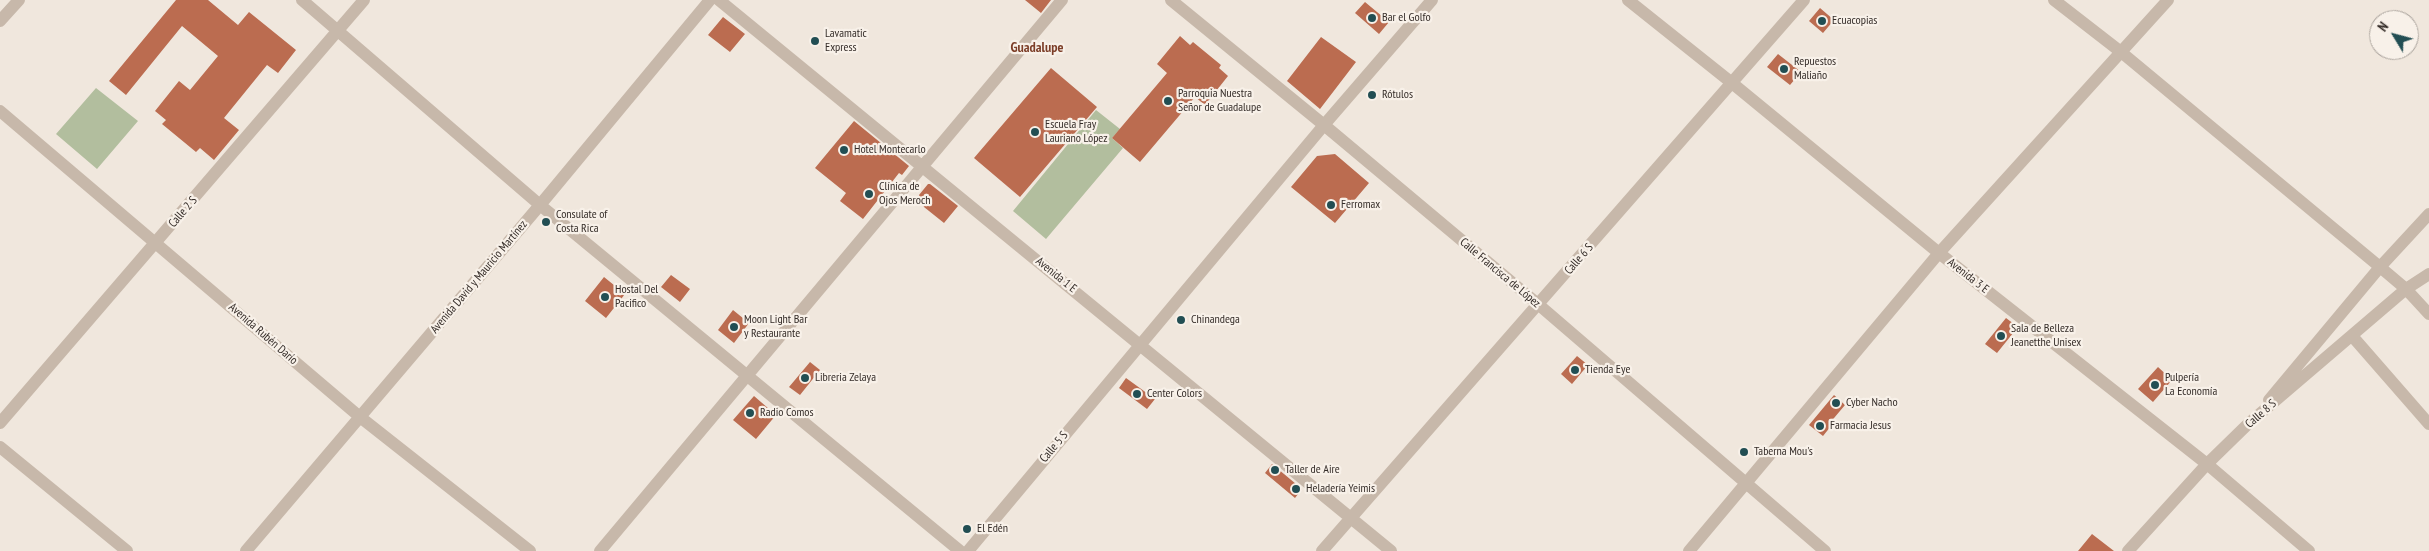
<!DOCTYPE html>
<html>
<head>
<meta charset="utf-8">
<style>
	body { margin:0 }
	#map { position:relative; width:2429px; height:551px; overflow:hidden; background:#f0e7dd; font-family:"PT Sans Narrow",sans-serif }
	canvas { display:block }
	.north { position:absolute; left:2369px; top:10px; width:50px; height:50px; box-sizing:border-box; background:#f8f1e9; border:1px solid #aaa39c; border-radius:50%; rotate:307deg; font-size:14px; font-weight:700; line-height:20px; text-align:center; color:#352d29 }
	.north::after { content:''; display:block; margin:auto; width:18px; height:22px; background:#224e53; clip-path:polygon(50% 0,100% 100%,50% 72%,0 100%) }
</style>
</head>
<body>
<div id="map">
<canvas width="2429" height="551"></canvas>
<div class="north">N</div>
</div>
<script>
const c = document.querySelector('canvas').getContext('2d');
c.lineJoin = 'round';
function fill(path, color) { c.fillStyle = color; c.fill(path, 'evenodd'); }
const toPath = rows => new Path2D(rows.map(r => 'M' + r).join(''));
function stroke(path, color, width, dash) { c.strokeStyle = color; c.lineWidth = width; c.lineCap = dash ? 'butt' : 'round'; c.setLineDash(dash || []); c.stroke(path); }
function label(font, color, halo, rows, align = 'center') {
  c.font = font + ' "PT Sans Narrow",sans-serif'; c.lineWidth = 4.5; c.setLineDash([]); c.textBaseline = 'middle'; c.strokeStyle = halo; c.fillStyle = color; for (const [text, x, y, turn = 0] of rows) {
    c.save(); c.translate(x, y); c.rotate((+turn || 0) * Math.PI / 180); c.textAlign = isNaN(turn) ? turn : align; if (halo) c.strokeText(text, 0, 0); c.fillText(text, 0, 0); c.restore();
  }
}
const green = toPath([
	[96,88,138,121,97,169,56,134],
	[1096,110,1120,129,1112,138,1123,148,1046,239,1013,211]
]);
const building = toPath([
	[176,0,208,0,238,25,249,12,296,50,278,73,267,65,224,118,239,130,214,160,200,148,196,152,162,124,166,120,155,111,179,81,190,90,218,56,182,26,126,95,109,81],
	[1025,0,1051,0,1041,13],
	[1365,2,1389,22,1379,34,1355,13],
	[1820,8,1834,20,1823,33,1809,21],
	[723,17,745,34,730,52,708,35],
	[1180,36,1190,45,1193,42,1221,65,1219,68,1228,76,1205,105,1195,97,1140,162,1112,138,1167,73,1157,64],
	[1321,37,1356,62,1320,109,1287,81],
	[1778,54,1801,72,1790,85,1767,67],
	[1051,68,1097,107,1020,197,974,158],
	[854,121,909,166,902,175,899,173,863,219,840,201,846,193,815,168],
	[1335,154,1369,183,1335,223,1291,187,1317,156],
	[928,184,930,184,958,206,944,223,924,207,919,195],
	[671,275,690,289,680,302,661,287],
	[604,277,625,294,606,318,585,301],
	[733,310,749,323,734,343,718,330],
	[2006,318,2018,327,1997,353,1985,344],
	[1577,356,1588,365,1572,384,1561,374],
	[810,362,820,370,800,395,789,387],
	[2158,367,2172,380,2153,402,2138,389],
	[1126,378,1155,399,1147,409,1119,388],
	[1834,395,1845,405,1829,424,1831,426,1823,436,1809,425],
	[754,396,776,415,756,439,733,420],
	[1272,464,1302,489,1295,498,1265,473],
	[2092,534,2114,551,2078,551]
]);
const minor = toPath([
	[302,0,540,205,960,551],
	[719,0,1391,551],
	[1171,0,1324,125,1539,305,1825,551],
	[1628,0,1732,83,1939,253,2207,464,2309,551],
	[2054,0,2121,52,2380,267,2406,289,2429,314],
	[0,21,19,0],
	[0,111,360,417,530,551],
	[2353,337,2429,424],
	[2269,400,2380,267,2429,214],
	[0,423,364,0],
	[0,447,127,551],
	[246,551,540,205,710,0],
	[600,551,1062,0],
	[968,551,1324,125,1432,0],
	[1322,551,1804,0],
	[1689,551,1939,253,2168,0],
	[2128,551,2207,464,2248,424,2406,289,2429,274]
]);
const markers = [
	[1372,18,5,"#224e53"],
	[1822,21,5,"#224e53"],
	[815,41,5,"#224e53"],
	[1784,69,5,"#224e53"],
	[1372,95,5,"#224e53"],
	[1168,101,5,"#224e53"],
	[1035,132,5,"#224e53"],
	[844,150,5,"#224e53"],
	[869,194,5,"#224e53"],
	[1331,205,5,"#224e53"],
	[546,222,5,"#224e53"],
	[605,297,5,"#224e53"],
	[1181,320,5,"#224e53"],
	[734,327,5,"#224e53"],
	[2001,336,5,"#224e53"],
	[1575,370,5,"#224e53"],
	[805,378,5,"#224e53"],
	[2155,385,5,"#224e53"],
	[1137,394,5,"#224e53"],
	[1836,403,5,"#224e53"],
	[750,413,5,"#224e53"],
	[1820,426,5,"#224e53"],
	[1744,452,5,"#224e53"],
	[1275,470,5,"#224e53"],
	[1296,489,5,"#224e53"],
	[967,529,5,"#224e53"]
];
const poiNames = [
	["Bar el Golfo",1382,18],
	["Ecuacopias",1832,21],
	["Lavamatic",825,34],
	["Express",825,48],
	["Repuestos",1794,62],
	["Maliaño",1794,76],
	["Parroquia Nuestra",1178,94],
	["Señor de Guadalupe",1178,108],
	["Rótulos",1382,95],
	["Escuela Fray",1045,125],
	["Lauriano López",1045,139],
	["Hotel Montecarlo",854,150],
	["Clínica de",879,187],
	["Ojos Meroch",879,201],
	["Ferromax",1341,205],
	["Consulate of",556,215],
	["Costa Rica",556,229],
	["Hostal Del",615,290],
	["Pacifico",615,304],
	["Moon Light Bar",744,320],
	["y Restaurante",744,334],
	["Chinandega",1191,320],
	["Sala de Belleza",2011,329],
	["Jeanetthe Unisex",2011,343],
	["Tienda Eye",1585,370],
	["Libreria Zelaya",815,378],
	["Pulpería",2165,378],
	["La Economía",2165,392],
	["Center Colors",1147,394],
	["Cyber Nacho",1846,403],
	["Radio Comos",760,413],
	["Farmacia Jesus",1830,426],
	["Taberna Mou's",1754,452],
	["Taller de Aire",1285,470],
	["Heladería Yeimis",1306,489],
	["El Edén",977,529]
];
const streetNames = [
	["Calle 2 S",183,212,-49],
	["Calle 6 S",1579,259,-49],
	["Calle Francisca de López",1500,273,40],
	["Avenida 1 E",1056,275,39],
	["Avenida 3 E",1968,276,38],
	["Avenida David y Mauricio Martínez",479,277,-50],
	["Avenida Rubén Darío",263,334,41],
	["Calle 8 S",2261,414,-41],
	["Calle 5 S",1054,447,-50]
];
const neighbourhoodNames = [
	["Guadalupe",1037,48]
];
fill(green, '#b2be9e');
fill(building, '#bb6c50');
stroke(minor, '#c7b8aa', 12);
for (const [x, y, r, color] of markers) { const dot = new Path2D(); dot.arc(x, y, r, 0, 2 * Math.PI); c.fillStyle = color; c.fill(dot); stroke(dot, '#f8f1e9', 2); }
label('12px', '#352d29', '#f8f1e9', poiNames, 'left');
label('12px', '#352d29', '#f8f1e9', streetNames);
label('bold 14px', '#7d3f29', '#f8f1e9', neighbourhoodNames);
</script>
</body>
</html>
